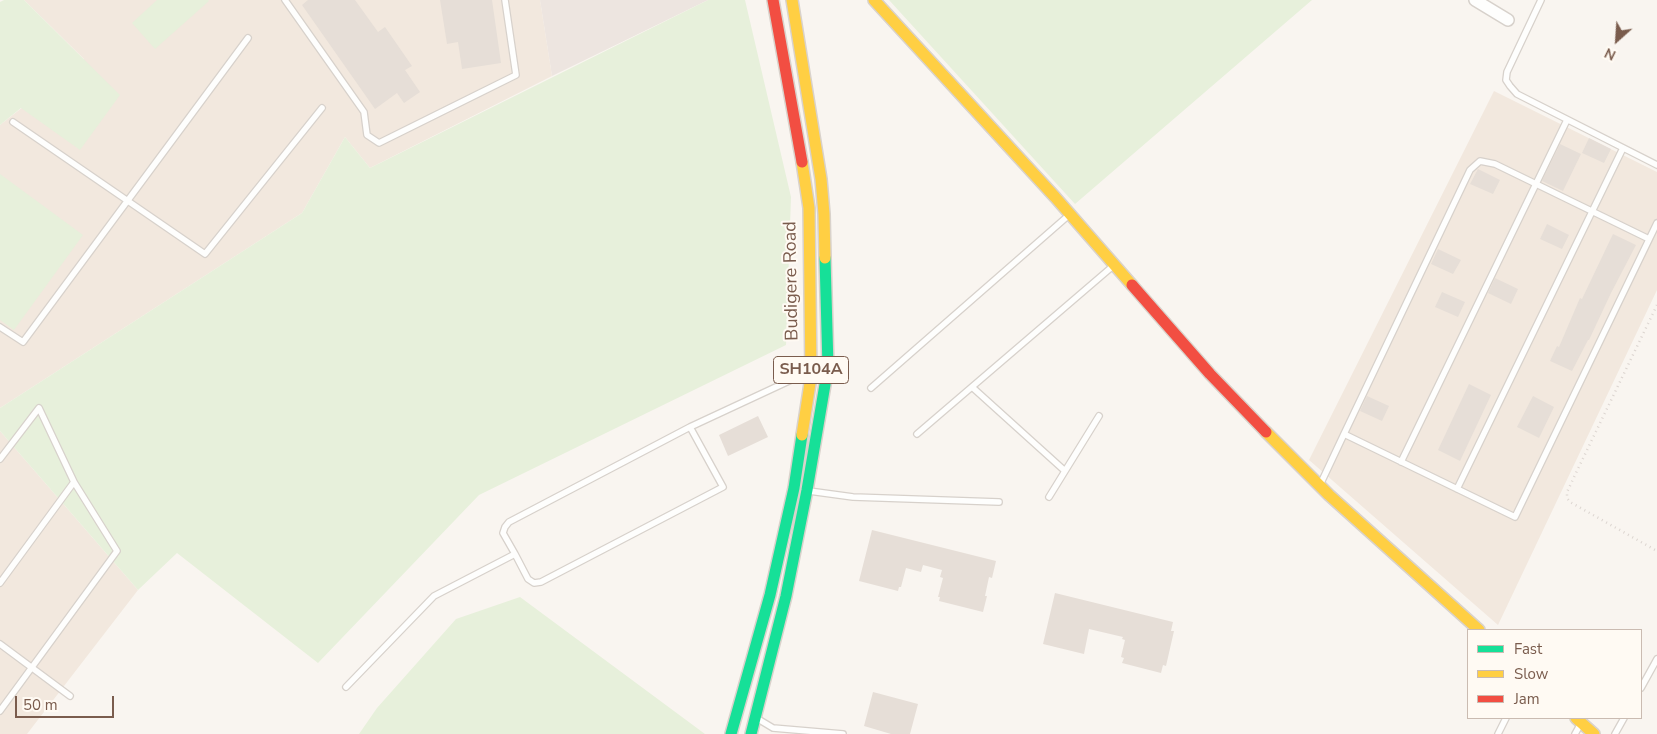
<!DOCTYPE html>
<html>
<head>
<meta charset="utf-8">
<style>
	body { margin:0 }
	#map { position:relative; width:1657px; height:734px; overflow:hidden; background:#f9f5f0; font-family:"Nunito Sans",sans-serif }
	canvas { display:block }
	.legend { position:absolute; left:1467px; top:629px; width:175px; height:90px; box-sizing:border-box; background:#fffaf3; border:1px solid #cabbb1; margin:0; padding:6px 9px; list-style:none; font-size:15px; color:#7a5c4d }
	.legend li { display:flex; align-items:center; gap:10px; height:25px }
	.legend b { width:25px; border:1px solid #cabbb1 }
	.north { position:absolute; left:1592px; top:15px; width:50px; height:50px; -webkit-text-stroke:4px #fffaf3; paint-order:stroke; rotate:206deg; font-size:14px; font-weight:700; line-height:20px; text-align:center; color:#7a5c4d }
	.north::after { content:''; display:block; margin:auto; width:18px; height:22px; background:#7a5c4d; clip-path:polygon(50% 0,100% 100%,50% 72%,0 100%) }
	.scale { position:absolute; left:15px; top:696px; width:99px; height:22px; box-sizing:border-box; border:2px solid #7a5c4d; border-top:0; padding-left:6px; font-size:15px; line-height:18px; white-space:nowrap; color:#7a5c4d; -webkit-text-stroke:4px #fffaf3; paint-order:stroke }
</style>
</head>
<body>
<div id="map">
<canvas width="1657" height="734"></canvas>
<ul class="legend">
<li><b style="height:6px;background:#16e098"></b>Fast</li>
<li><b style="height:6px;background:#ffcf43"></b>Slow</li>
<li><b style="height:6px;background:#f24e42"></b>Jam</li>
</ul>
<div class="north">N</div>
<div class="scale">50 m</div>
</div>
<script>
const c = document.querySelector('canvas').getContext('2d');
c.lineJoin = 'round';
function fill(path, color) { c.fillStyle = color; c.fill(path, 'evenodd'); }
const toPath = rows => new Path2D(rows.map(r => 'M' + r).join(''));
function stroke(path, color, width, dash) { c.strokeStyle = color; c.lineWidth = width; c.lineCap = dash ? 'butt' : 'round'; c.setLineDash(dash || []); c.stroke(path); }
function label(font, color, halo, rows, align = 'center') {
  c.font = font + ' "Nunito Sans",sans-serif'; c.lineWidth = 4; c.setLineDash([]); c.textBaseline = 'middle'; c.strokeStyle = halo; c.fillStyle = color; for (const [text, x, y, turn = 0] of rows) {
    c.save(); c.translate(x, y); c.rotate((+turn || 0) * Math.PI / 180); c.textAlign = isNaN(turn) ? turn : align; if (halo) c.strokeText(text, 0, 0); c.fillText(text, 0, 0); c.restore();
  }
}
const residential = toPath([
	[24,0,540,0,552,76,370,168,345,137,302,213,0,408,0,125,84,59],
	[1494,91,1657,172,1657,290,1498,625,1309,460],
	[0,431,138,590,27,734,0,734]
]);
const industrial = toPath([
	[540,0,708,0,552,76]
]);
const green = toPath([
	[4,0,24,0,120,95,80,150,21,108,0,125,0,2],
	[157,0,208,0,209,1,155,49,132,23],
	[708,0,745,0,791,197,786,345,479,495,318,663,177,553,138,590,0,431,0,408,302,213,345,137,370,168],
	[889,0,1312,0,1075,204],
	[0,174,83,235,14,330,0,320],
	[520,597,705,734,359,734,377,708,456,619]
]);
const building = toPath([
	[308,0,355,0,378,32,385,27,412,66,405,70,420,92,404,103,397,93,375,109,302,5],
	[440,0,492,0,501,63,462,69,458,42,447,44],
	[1589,138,1611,149,1604,163,1582,153],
	[1560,144,1581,154,1563,191,1542,181],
	[1478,169,1500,180,1493,194,1470,184],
	[1547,224,1569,235,1562,249,1540,239],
	[1613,234,1636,245,1611,293,1589,340,1588,340,1572,371,1550,361,1557,346,1559,347,1580,298,1582,299],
	[1438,249,1461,260,1453,274,1431,264],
	[1495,278,1518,289,1511,304,1488,293],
	[1442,292,1465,302,1458,317,1435,307],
	[1469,384,1491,395,1460,461,1438,450],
	[1367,396,1389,406,1382,421,1360,411],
	[1533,396,1554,407,1539,438,1517,427],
	[758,416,768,437,728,456,719,435],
	[872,530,996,561,992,578,989,577,985,596,987,596,983,612,939,601,940,597,938,597,943,578,940,577,942,570,923,565,921,572,906,568,901,587,899,587,898,591,859,581],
	[1055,593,1173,622,1171,631,1174,631,1166,666,1163,665,1161,673,1122,663,1124,658,1121,657,1125,640,1122,639,1123,637,1089,629,1084,654,1043,644],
	[873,692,918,704,910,734,891,734,864,726]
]);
const path = toPath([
	[1657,305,1576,473,1567,492,1567,498,1570,502,1657,551]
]);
const lane = toPath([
	[285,0,364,112,367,135,379,143,516,75,505,0],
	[1541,0,1507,72,1506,80,1510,86,1517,94,1657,165],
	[13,122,205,254,322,108],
	[0,327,23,342,248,38],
	[972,387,1065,471],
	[871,388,1069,215],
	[917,434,1113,266],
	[1344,434,1470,170,1480,161,1495,164,1649,239],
	[0,459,39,408,74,482,117,551,0,711],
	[1401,462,1567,120],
	[1320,485,1344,434,1515,517,1657,223],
	[1457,489,1623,148],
	[809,491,853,497,999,502],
	[1049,497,1099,416],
	[515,554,528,579,534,583,541,582,723,487,690,427],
	[0,583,74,482],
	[0,644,70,696],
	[346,687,434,596,515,554,503,533,505,527,509,522,690,427,791,380,809,378],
	[1641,688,1657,659],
	[758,719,773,728,843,734],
	[1498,734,1506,718],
	[1575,734,1580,725],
	[1615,734,1624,718]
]);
const street = toPath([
	[1475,0,1508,20]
]);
const fast = toPath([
	[731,734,770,595,794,488,802,435],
	[751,734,786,596,807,490,828,367,825,258]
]);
const slow = toPath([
	[792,0,821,179,824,214,825,258],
	[874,0,1055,197,1132,285],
	[802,162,809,208,811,377,802,435],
	[1266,432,1329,495,1479,630],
	[1576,718,1594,734]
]);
const jam = toPath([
	[773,0,802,162],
	[1132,285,1210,374,1266,432]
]);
const shields = [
	[811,370,75]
];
const shieldNames = [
	["SH104A",811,370]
];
const streetNames = [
	["Budigere Road",792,281,-91]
];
fill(residential, '#f2e8de');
fill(industrial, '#ede5e0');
fill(green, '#e7f0db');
fill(building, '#e6ded7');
stroke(lane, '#d7d1cb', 8);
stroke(street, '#d7d1cb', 14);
stroke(fast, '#d9d2cb', 14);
stroke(slow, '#d9d2cb', 14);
stroke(jam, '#d9d2cb', 14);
stroke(path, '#dcd5d0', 2.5, [1, 4]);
stroke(lane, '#fefefd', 5.5);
stroke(street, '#fefefd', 11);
stroke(fast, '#16e098', 11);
stroke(slow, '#ffcf43', 11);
stroke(jam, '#f24e42', 11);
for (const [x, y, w] of shields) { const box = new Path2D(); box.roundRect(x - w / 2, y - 13.5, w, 27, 4); c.fillStyle = '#fffaf3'; c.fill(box); stroke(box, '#7a5c4d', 1); }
label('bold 16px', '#7a5c4d', null, shieldNames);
label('18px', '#7a5c4d', '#fffaf3', streetNames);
</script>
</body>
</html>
